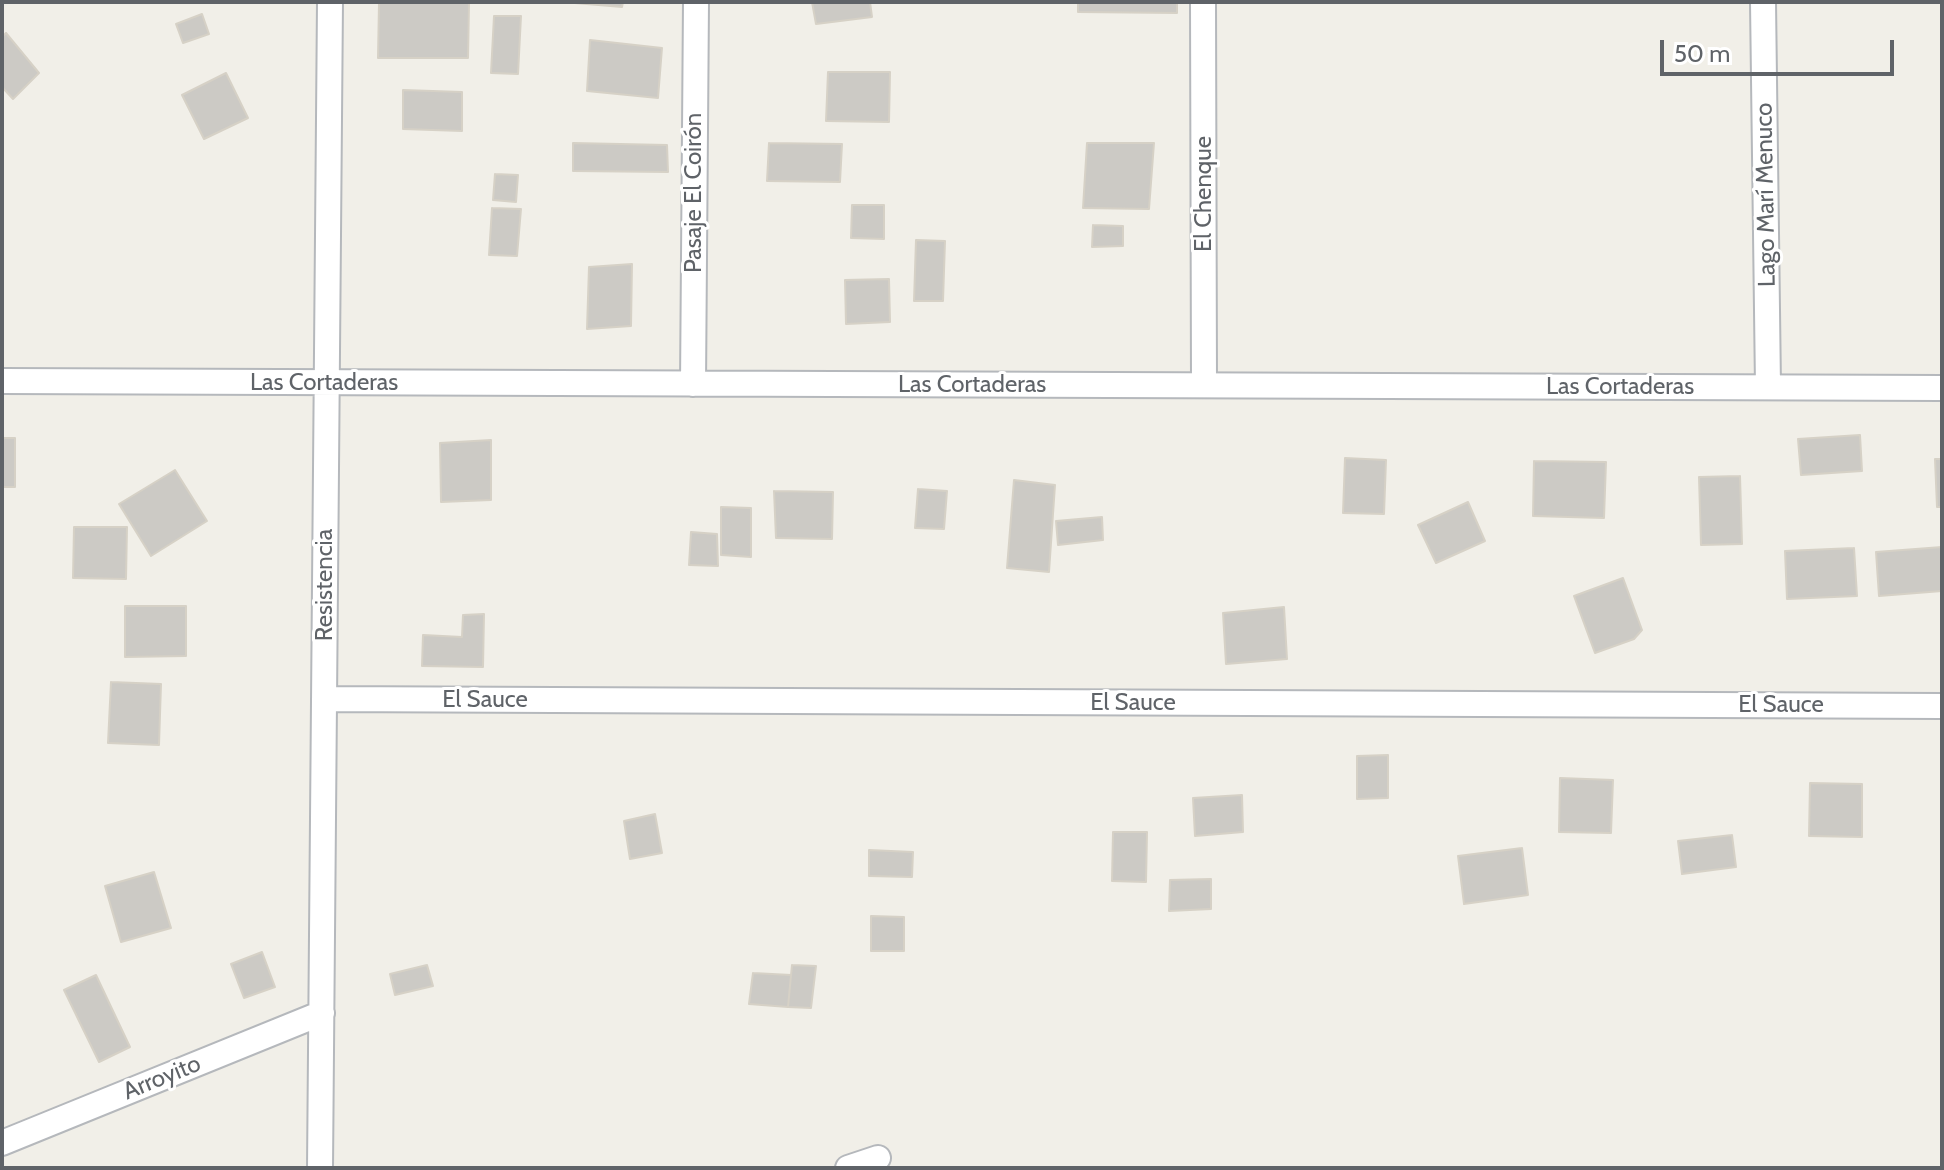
<!DOCTYPE html>
<html>
<head>
<meta charset="utf-8">
<style>
	body { margin:0 }
	#map { position:relative; width:1944px; height:1170px; overflow:hidden; background:#f1efe8; font-family:Cabin,sans-serif }
	canvas { display:block }
	.frame { position:absolute; inset:0; border:4px solid #5f6368; pointer-events:none }
	.scale { position:absolute; left:1660px; top:40px; width:234px; height:36px; box-sizing:border-box; border:4px solid #5f6368; border-top:0; padding-left:10px; font-size:24px; line-height:28px; white-space:nowrap; color:#5f6368; -webkit-text-stroke:6px #fff; paint-order:stroke }
</style>
</head>
<body>
<div id="map">
<canvas width="1944" height="1170"></canvas>
<div class="frame"></div>
<div class="scale">50 m</div>
</div>
<script>
const c = document.querySelector('canvas').getContext('2d');
c.lineJoin = 'round';
function fill(path, color) { c.fillStyle = color; c.fill(path, 'evenodd'); }
const toPath = rows => new Path2D(rows.map(r => 'M' + r).join(''));
function stroke(path, color, width, dash) { c.strokeStyle = color; c.lineWidth = width; c.lineCap = dash ? 'butt' : 'round'; c.setLineDash(dash || []); c.stroke(path); }
function label(font, color, halo, rows, align = 'center') {
  c.font = font + ' Cabin,sans-serif'; c.lineWidth = 6; c.setLineDash([]); c.textBaseline = 'middle'; c.strokeStyle = halo; c.fillStyle = color; for (const [text, x, y, turn = 0] of rows) {
    c.save(); c.translate(x, y); c.rotate((+turn || 0) * Math.PI / 180); c.textAlign = isNaN(turn) ? turn : align; if (halo) c.strokeText(text, 0, 0); c.fillText(text, 0, 0); c.restore();
  }
}
const building = toPath([
	[563,2,623,2,622,7,563,2],
	[812,2,870,2,872,17,816,24,812,2],
	[1078,2,1177,2,1177,13,1078,12,1078,2],
	[379,3,469,3,468,58,378,58,379,3],
	[202,14,209,34,183,43,176,24,202,14],
	[494,16,521,16,518,74,491,73,494,16],
	[6,33,39,73,13,99,2,87,2,37,6,33],
	[590,40,662,48,658,98,587,91,590,40],
	[828,72,890,72,889,122,826,121,828,72],
	[226,73,248,118,204,139,182,95,226,73],
	[403,90,462,92,462,131,403,129,403,90],
	[573,143,667,145,668,172,573,171,573,143],
	[769,143,842,144,840,182,767,181,769,143],
	[1087,143,1154,143,1149,209,1083,208,1087,143],
	[495,174,518,175,516,202,493,200,495,174],
	[852,205,884,205,884,239,851,238,852,205],
	[492,208,521,209,517,256,489,255,492,208],
	[1093,225,1123,226,1123,246,1092,247,1093,225],
	[916,240,945,241,943,301,914,301,916,240],
	[632,264,631,326,587,329,589,267,632,264],
	[889,279,890,322,846,324,845,280,889,279],
	[1860,435,1862,471,1801,475,1798,439,1860,435],
	[2,438,15,438,15,487,2,487,2,438],
	[491,440,491,500,441,502,440,443,491,440],
	[1345,458,1386,460,1384,514,1343,513,1345,458],
	[1935,459,1942,459,1942,507,1937,507,1935,459],
	[1534,461,1606,462,1604,518,1533,516,1534,461],
	[175,470,207,521,151,556,119,504,175,470],
	[1740,476,1742,544,1701,545,1699,477,1740,476],
	[1014,480,1055,485,1049,572,1007,568,1014,480],
	[918,489,947,491,944,529,915,528,918,489],
	[774,491,833,492,832,539,776,538,774,491],
	[1468,502,1485,541,1436,563,1418,525,1468,502],
	[721,507,751,508,751,557,721,555,721,507],
	[1102,517,1103,540,1058,545,1056,521,1102,517],
	[74,527,127,527,126,579,73,578,74,527],
	[691,532,717,534,718,566,689,565,691,532],
	[1942,547,1942,591,1879,596,1876,552,1942,547],
	[1854,548,1857,596,1787,599,1785,551,1854,548],
	[1623,578,1642,630,1634,639,1595,653,1574,596,1623,578],
	[125,606,186,606,186,656,125,657,125,606],
	[1284,607,1287,659,1226,664,1223,613,1284,607],
	[484,614,483,667,422,666,423,635,462,637,463,615,484,614],
	[111,682,161,684,159,745,108,743,111,682],
	[1388,755,1388,798,1357,799,1357,756,1388,755],
	[1560,778,1613,780,1611,833,1559,832,1560,778],
	[1810,783,1862,784,1862,837,1809,836,1810,783],
	[1242,795,1243,832,1195,836,1193,798,1242,795],
	[655,814,662,853,630,859,624,821,655,814],
	[1113,832,1147,832,1146,882,1112,881,1113,832],
	[1732,835,1736,867,1682,874,1678,841,1732,835],
	[1522,848,1528,895,1464,904,1458,856,1522,848],
	[869,850,913,852,912,877,869,876,869,850],
	[154,872,171,928,121,942,105,886,154,872],
	[1211,879,1211,909,1169,911,1170,880,1211,879],
	[871,916,904,917,904,951,871,951,871,916],
	[262,952,275,987,244,998,231,964,262,952],
	[427,965,433,986,395,995,390,974,427,965],
	[792,965,816,966,811,1008,788,1007,792,965],
	[753,973,791,975,788,1007,749,1004,753,973],
	[96,975,130,1047,99,1062,64,990,96,975]
]);
const minor = toPath([
	[1203,2,1204,385],
	[1763,2,1768,387],
	[2,381,1942,388],
	[693,384,696,2],
	[324,699,1942,706],
	[2,1143,322,1013],
	[320,1168,330,2],
	[848,1168,878,1158]
]);
const streetNames = [
	["Pasaje El Coirón",694,193,-90],
	["El Chenque",1204,194,-90],
	["Lago Marí Menuco",1766,195,-91],
	["Las Cortaderas",324,383],
	["Las Cortaderas",972,385],
	["Las Cortaderas",1620,387],
	["Resistencia",325,585,-90],
	["El Sauce",485,700],
	["El Sauce",1133,703],
	["El Sauce",1781,705],
	["Arroyito",162,1078,-22]
];
fill(building, '#cccac5');
stroke(building, '#d6d1c6', 2);
stroke(minor, '#b5b8bc', 28);
stroke(minor, '#fff', 24);
label('24px', '#5f6368', '#fff', streetNames);
</script>
</body>
</html>
